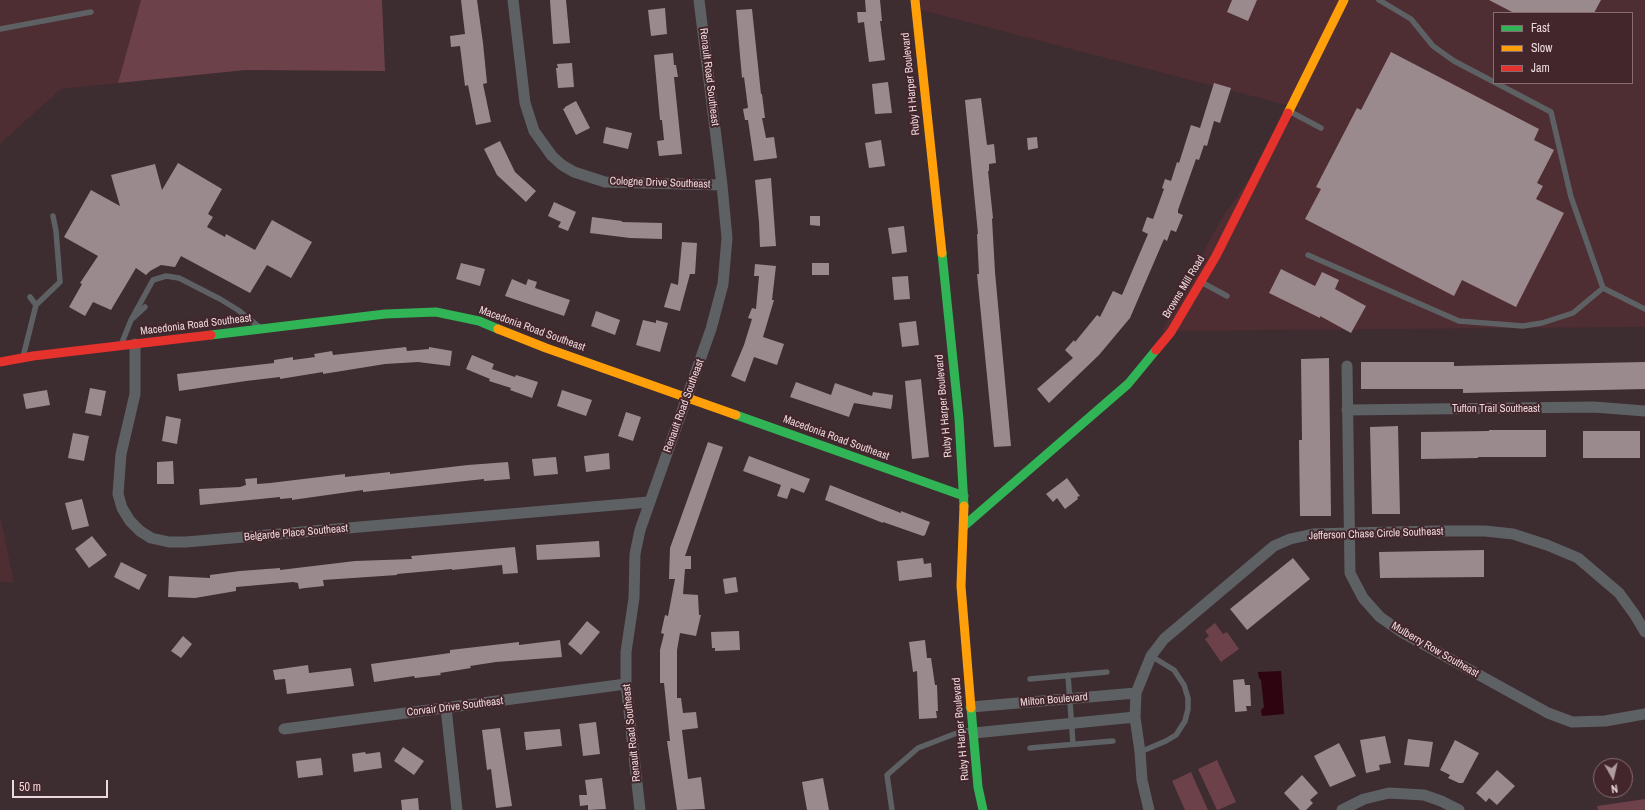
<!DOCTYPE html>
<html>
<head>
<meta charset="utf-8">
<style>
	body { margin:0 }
	#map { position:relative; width:1645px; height:810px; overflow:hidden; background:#3d2c30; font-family:"Archivo Narrow",sans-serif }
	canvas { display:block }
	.legend { position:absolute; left:1493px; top:12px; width:140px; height:72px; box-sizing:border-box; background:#43262c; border:1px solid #876d72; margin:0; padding:5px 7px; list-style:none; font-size:12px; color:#ecd8db }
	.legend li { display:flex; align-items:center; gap:8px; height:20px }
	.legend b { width:20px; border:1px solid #876d72 }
	.north { position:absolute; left:1593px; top:758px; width:40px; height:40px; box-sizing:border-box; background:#43262c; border:1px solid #876d72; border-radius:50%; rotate:172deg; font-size:11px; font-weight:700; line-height:16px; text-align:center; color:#ecd8db }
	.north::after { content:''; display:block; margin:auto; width:14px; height:18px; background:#af9c9f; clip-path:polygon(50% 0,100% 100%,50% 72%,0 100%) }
	.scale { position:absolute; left:12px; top:780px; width:96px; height:18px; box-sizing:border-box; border:2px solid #ecd8db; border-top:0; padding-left:5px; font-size:12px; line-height:14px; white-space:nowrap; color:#ecd8db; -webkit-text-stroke:3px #43262c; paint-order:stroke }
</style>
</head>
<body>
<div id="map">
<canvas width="1645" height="810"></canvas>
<ul class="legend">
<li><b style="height:5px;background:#30b455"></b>Fast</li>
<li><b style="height:5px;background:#ff9f0a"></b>Slow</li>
<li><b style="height:5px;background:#e5322d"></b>Jam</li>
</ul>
<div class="north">N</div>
<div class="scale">50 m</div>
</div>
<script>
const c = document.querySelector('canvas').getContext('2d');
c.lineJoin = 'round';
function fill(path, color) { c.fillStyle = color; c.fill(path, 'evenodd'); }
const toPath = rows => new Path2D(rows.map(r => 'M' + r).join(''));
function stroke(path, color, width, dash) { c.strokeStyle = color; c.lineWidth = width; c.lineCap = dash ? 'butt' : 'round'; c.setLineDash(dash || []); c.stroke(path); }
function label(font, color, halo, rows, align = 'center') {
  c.font = font + ' "Archivo Narrow",sans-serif'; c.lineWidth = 4; c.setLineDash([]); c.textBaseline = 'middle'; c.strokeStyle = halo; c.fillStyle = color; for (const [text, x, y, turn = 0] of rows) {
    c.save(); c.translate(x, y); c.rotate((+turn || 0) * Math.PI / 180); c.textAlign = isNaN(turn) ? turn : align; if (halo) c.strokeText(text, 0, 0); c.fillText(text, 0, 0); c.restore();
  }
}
const built = toPath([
	[0,0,141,0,118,83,61,89,0,144],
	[920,0,1645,0,1645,327,1162,331,1220,221,1298,108,921,10],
	[1494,13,1632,13,1632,83,1494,83],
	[0,515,14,582,0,582]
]);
const green = toPath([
	[141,0,382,0,385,71,246,70,118,83],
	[1215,623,1223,634,1227,632,1239,649,1221,662,1205,639,1209,636,1205,631],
	[1217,760,1236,802,1218,810,1217,810,1198,769],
	[1191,772,1208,810,1185,810,1172,781],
	[1645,799,1645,810,1598,810,1597,806]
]);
const water = toPath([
	[1281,671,1284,714,1262,716,1261,710,1264,707,1261,680,1259,678,1258,672]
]);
const building = toPath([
	[461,0,477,0,483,43,487,83,483,84,491,122,476,125,468,85,465,86,460,46,451,47,450,36,465,34],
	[550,0,566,0,570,43,553,44],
	[865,0,880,0,882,21,880,21,885,60,869,62,864,22,858,23,857,12,866,12],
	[1232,0,1257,0,1248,21,1227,12],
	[1489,0,1601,0,1594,13,1514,13],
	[665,8,667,34,651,36,648,10],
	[752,9,761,94,762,94,765,118,762,118,766,138,774,137,777,158,754,161,748,120,745,120,743,109,748,108,744,77,742,78,736,10],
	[1391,52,1539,129,1534,140,1554,150,1537,183,1543,186,1536,199,1564,213,1516,307,1462,280,1454,296,1305,219,1321,189,1316,187,1357,108,1361,110],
	[673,53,674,65,676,65,678,77,674,77,682,154,659,156,657,141,664,140,662,120,660,120,654,55],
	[572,63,574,87,558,88,556,68,558,68,557,64],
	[888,82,892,113,875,114,872,84],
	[1214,83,1231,88,1220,123,1214,121,1207,146,1204,145,1199,160,1196,159,1178,210,1178,213,1183,215,1176,232,1171,230,1167,241,1164,239,1130,318,1099,355,1049,403,1037,389,1073,358,1065,350,1074,340,1075,342,1097,315,1100,317,1113,291,1122,295,1148,234,1142,231,1147,217,1153,219,1164,189,1162,188,1165,179,1171,181,1177,162,1179,163,1191,125,1200,128],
	[981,98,987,145,994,144,996,163,989,164,989,171,988,171,993,218,992,219,995,272,1011,446,994,447,977,274,979,274,977,234,978,234,965,100],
	[576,101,590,128,576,135,563,109,565,108,565,107],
	[606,127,632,133,628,149,603,143],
	[1037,137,1038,148,1028,150,1027,138],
	[881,140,885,166,869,168,865,143],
	[500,141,515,172,536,191,526,202,497,175,484,149],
	[178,163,222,189,208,214,213,217,207,227,225,237,226,234,255,250,272,220,312,242,291,278,267,265,250,293,181,256,175,267,161,265,150,271,146,275,136,268,111,310,93,302,85,316,69,307,82,284,80,283,98,256,64,237,91,190,120,206,111,175,155,164,162,190],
	[771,178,776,246,760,247,759,222,755,180],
	[554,202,576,212,568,231,558,227,561,222,548,216],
	[810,216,820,216,820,226,810,225],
	[592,217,622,221,622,222,662,223,662,239,630,238,590,233],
	[904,226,907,252,892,254,888,228],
	[682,242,697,243,695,274,690,274,680,311,664,307,671,283,678,285],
	[461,263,485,269,480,286,456,279],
	[812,263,829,263,829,275,812,275],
	[755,264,776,266,772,300,774,300,763,337,784,344,777,365,754,357,745,382,731,376,744,345,752,319,748,318,752,308,756,309,759,276,754,276],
	[1281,269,1315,286,1322,272,1339,280,1335,289,1366,306,1351,333,1320,316,1320,318,1269,293],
	[908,276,910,299,894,300,892,277],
	[512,279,526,285,528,279,537,282,535,288,570,300,564,316,505,296],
	[596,311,620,320,615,335,591,326],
	[643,320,656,323,656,320,668,323,660,352,636,345],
	[916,321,919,345,902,347,899,323],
	[406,347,407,351,429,349,429,347,452,351,450,366,418,362,385,364,323,374,323,372,280,379,280,377,246,381,179,391,177,374,274,363,274,360,293,357,293,360,315,357,314,354,332,351,333,355],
	[472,355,494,364,492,369,515,377,516,375,538,382,532,398,510,390,511,388,489,381,490,379,466,369],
	[1329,358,1331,516,1300,516,1299,440,1302,440,1301,359],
	[1361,362,1454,362,1454,366,1645,362,1645,389,1463,393,1463,389,1361,389],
	[921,379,929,457,912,459,905,381],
	[796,382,831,395,835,383,872,396,873,392,893,395,892,404,891,409,854,403,849,417,790,397],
	[90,388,106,391,101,416,85,413],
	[47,390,50,405,26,409,23,394],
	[562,390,592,400,586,416,557,406],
	[626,412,641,417,633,441,618,436],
	[166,416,181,419,177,444,162,441],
	[1398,426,1400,514,1372,514,1370,427],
	[1489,430,1546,430,1546,457,1478,457,1478,458,1421,459,1421,432,1489,431],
	[1583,431,1640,431,1640,458,1583,458],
	[73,433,89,436,84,461,68,458],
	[708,442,723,447,685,556,691,556,691,569,685,569,683,594,698,595,699,615,701,615,696,636,680,633,677,650,677,698,681,698,683,713,696,712,698,728,682,730,688,779,701,777,705,809,677,810,667,741,670,741,664,683,660,683,660,650,664,634,661,633,665,615,668,616,675,579,669,579,670,548],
	[609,453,610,469,586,472,584,456],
	[749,456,810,479,804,493,791,488,787,499,777,496,781,485,743,471],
	[556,457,558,474,534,476,532,459],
	[173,461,174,484,157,484,157,462],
	[508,462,510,479,484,481,484,479,363,492,363,490,292,500,292,498,280,499,280,497,200,505,199,489,240,487,246,485,245,479,257,478,257,484,270,483,345,474,345,477,390,472,390,474,468,465],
	[1067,478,1080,496,1077,497,1078,499,1065,509,1057,498,1053,502,1046,494],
	[830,485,901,513,901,511,930,522,925,535,923,536,883,522,883,523,825,500],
	[82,499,89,526,72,530,65,503],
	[92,536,107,555,89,568,75,549],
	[599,541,600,557,537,560,536,545],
	[515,547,518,573,503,574,502,565,452,570,452,569,397,574,397,575,323,580,324,586,305,588,299,589,298,583,293,582,236,587,236,591,195,598,168,597,169,576,210,578,210,575,240,571,280,568,280,570,355,561,412,559,411,556],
	[1484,550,1484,577,1380,578,1379,552],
	[923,558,924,564,931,563,932,577,899,581,897,561],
	[1293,558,1310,579,1247,630,1230,609],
	[121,562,147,575,139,590,114,577],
	[736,577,738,592,725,594,723,579],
	[587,621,600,632,581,655,568,644],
	[739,631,740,650,715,651,715,648,712,648,711,632],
	[183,636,192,644,181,658,171,651],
	[560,640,562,657,496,662,470,666,471,668,440,673,441,675,415,678,414,676,374,682,371,664,450,653,450,650,476,647,519,642,519,645],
	[925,640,927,658,931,658,935,685,937,685,938,711,936,711,937,718,919,719,917,671,913,672,909,642],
	[308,665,309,673,351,668,354,686,287,694,285,679,275,680,273,670],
	[1244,679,1245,685,1250,685,1251,706,1246,706,1247,711,1235,712,1233,680],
	[596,722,600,754,583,756,579,724],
	[500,728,512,806,496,808,491,769,487,770,482,730],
	[560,729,562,746,526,750,524,732],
	[1385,736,1391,763,1379,765,1380,770,1366,773,1360,740],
	[1408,739,1433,742,1429,767,1404,765],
	[1455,740,1479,753,1463,783,1459,783,1448,778,1450,775,1440,770],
	[1339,743,1356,776,1330,787,1314,756],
	[403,747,424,761,414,775,394,761],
	[365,752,366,754,380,752,382,768,354,772,352,754],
	[321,758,323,775,298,778,296,761],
	[1497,770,1515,786,1497,805,1489,798,1486,802,1476,793],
	[1302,775,1318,793,1310,800,1313,803,1306,810,1300,810,1284,793],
	[602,778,606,809,588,810,588,805,580,806,579,795,587,795,585,780],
	[823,778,829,810,807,810,802,782],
	[418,798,419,810,402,810,401,800]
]);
const lane = toPath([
	[1379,0,1411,19,1433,46,1454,61,1494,82],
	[0,29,91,12],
	[1496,83,1551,112,1571,197,1603,288,1645,309],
	[1289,111,1321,128],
	[1308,255,1459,321,1523,326,1542,323,1573,313,1603,288],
	[1201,282,1227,296],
	[30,297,36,305],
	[131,320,153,280,166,276,179,278,220,299,238,310,258,326],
	[121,345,131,320,145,307],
	[23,357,36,305,60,282,56,231,53,216],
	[1068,675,1073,744],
	[1030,679,1107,672],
	[1030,748,1113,741],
	[1140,752,1166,741,1176,735,1185,721,1188,709,1188,698,1184,685,1174,670,1151,656],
	[892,810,887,775,918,748,957,733,972,730]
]);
const street = toPath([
	[513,0,525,103,534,131,552,156,562,165,574,172,605,182,722,185],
	[135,344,135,394,121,454,118,494,122,508,130,521,140,531,151,538,169,542,186,542,649,502],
	[1347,366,1350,573,1363,598,1380,617,1403,633,1548,713,1572,722,1605,721,1645,714],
	[1347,410,1594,407,1645,411],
	[971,707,1136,693],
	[446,708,457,810],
	[284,729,626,684],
	[974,733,1135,717],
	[640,810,626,684,626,652,634,598,635,554,640,530,711,329,723,284,727,238,722,185,699,0],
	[1149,810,1142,780,1140,752,1135,717,1136,693,1151,656,1164,639,1274,546,1290,539,1313,534,1349,533,1440,531,1485,531,1513,534,1547,545,1578,558,1619,593,1635,615,1645,632],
	[1342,810,1364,799,1389,793,1424,795,1441,801,1459,810]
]);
const fast = toPath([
	[942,253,959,419,964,506],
	[211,335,385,314,436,312,479,321,498,329],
	[736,415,964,496],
	[964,526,1128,384,1156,350],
	[971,708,978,787,983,810]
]);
const slow = toPath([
	[915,0,942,253],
	[1288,113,1344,0],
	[498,329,546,348,736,415],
	[964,506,961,586,971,708]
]);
const jam = toPath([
	[1156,350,1171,332,1216,256,1288,113],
	[0,362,33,356,211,335]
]);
const streetNames = [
	["Renault Road Southeast",709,77,83],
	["Ruby H Harper Boulevard",911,84,-96],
	["Cologne Drive Southeast",660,183,2],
	["Browns Mill Road",1184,287,-59],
	["Macedonia Road Southeast",196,325,-7],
	["Macedonia Road Southeast",532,329,20],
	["Renault Road Southeast",684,406,-70],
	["Ruby H Harper Boulevard",944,406,-95],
	["Tufton Trail Southeast",1496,409],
	["Macedonia Road Southeast",836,438,20],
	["Belgarde Place Southeast",296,533,-5],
	["Jefferson Chase Circle Southeast",1376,534,-2],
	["Mulberry Row Southeast",1435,650,30],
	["Milton Boulevard",1054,700,-5],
	["Corvair Drive Southeast",455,707,-7],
	["Ruby H Harper Boulevard",961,729,-95],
	["Renault Road Southeast",632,733,-96]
];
fill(built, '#4e2d33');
fill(green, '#6c4149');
fill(water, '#2e0411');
fill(building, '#9b8a8d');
stroke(lane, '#5e6164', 5.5);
stroke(street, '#5e6164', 11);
stroke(fast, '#30b455', 9);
stroke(slow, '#ff9f0a', 9);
stroke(jam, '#e5322d', 9);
label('11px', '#ecd8db', '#43262c', streetNames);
</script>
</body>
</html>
